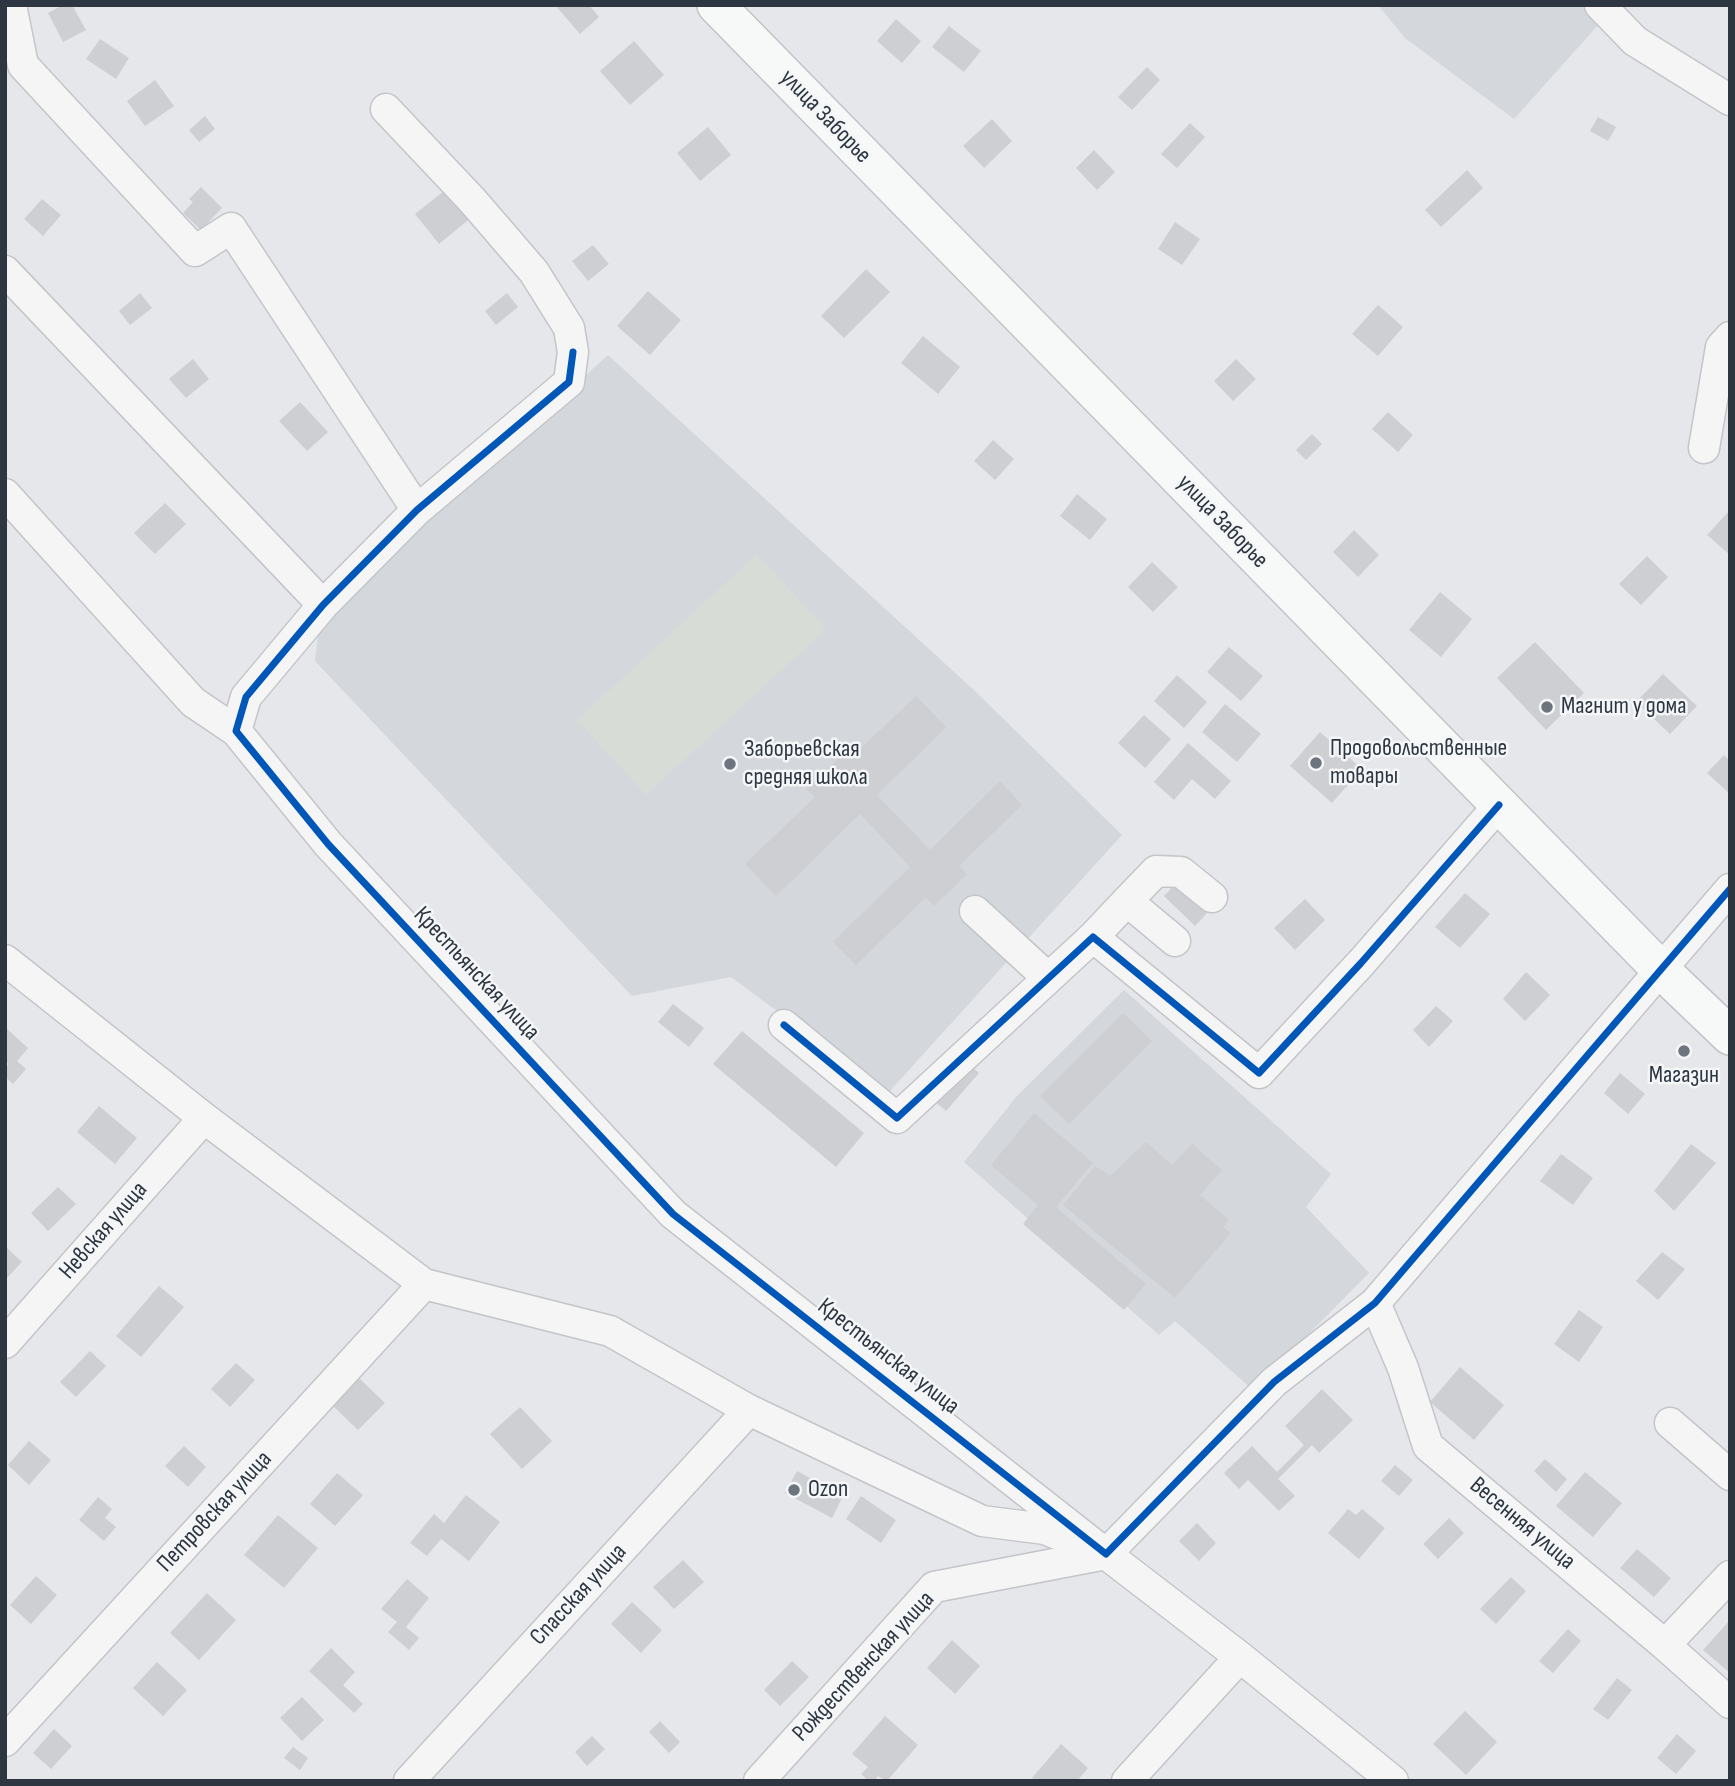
<!DOCTYPE html>
<html>
<head>
<meta charset="utf-8">
<style>
	body { margin:0 }
	#map { position:relative; width:1735px; height:1786px; overflow:hidden; background:#e5e7ea; font-family:"Sofia Sans Condensed",sans-serif }
	canvas { display:block }
	.frame { position:absolute; inset:0; border:7px solid #2e3642; pointer-events:none }
</style>
</head>
<body>
<div id="map">
<canvas width="1735" height="1786"></canvas>
<div class="frame"></div>
</div>
<script>
const c = document.querySelector('canvas').getContext('2d');
c.lineJoin = 'round';
function fill(path, color) { c.fillStyle = color; c.fill(path, 'evenodd'); }
const toPath = rows => new Path2D(rows.map(r => 'M' + r).join(''));
function stroke(path, color, width, dash) { c.strokeStyle = color; c.lineWidth = width; c.lineCap = dash ? 'butt' : 'round'; c.setLineDash(dash || []); c.stroke(path); }
function label(font, color, halo, rows, align = 'center') {
  c.font = font + ' "Sofia Sans Condensed",sans-serif'; c.lineWidth = 5; c.setLineDash([]); c.textBaseline = 'middle'; c.strokeStyle = halo; c.fillStyle = color; for (const [text, x, y, turn = 0] of rows) {
    c.save(); c.translate(x, y); c.rotate((+turn || 0) * Math.PI / 180); c.textAlign = isNaN(turn) ? turn : align; if (halo) c.strokeText(text, 0, 0); c.fillText(text, 0, 0); c.restore();
  }
}
const built = toPath([
	[1378,5,1616,5,1514,119,1405,38],
	[608,355,976,692,1122,835,888,1093,731,977,632,996,315,661,320,618],
	[1124,990,1331,1174,1306,1207,1369,1273,1253,1390,1175,1321,1159,1335,964,1162,1017,1096]
]);
const green = toPath([
	[757,554,826,629,646,795,577,720]
]);
const building = toPath([
	[63,5,72,5,86,30,63,42,48,13],
	[555,5,589,5,599,17,580,34],
	[896,19,921,41,902,63,877,41],
	[949,26,981,51,964,72,932,47],
	[100,39,129,58,116,79,86,59],
	[634,41,664,75,630,105,600,71],
	[1147,67,1160,80,1132,110,1118,97],
	[155,80,174,106,145,126,127,101],
	[205,116,215,129,199,142,189,130],
	[1598,117,1616,127,1608,141,1590,131],
	[992,119,1012,141,984,168,963,146],
	[1190,123,1205,137,1177,168,1161,154],
	[708,127,731,155,700,181,677,153],
	[1094,150,1115,172,1097,190,1076,168],
	[1467,170,1483,188,1441,227,1425,210],
	[201,187,222,208,201,230,183,213,193,202,189,199],
	[449,187,473,216,439,244,415,214],
	[42,199,61,215,43,236,24,219],
	[1175,222,1200,239,1182,265,1158,249],
	[593,245,609,264,588,281,572,261],
	[866,269,890,292,844,338,821,316],
	[648,291,681,320,650,355,617,326],
	[140,293,152,308,130,325,119,311],
	[507,293,518,307,496,325,485,311],
	[1378,305,1403,327,1378,356,1352,334],
	[923,336,960,367,938,394,901,363],
	[193,359,209,379,186,398,169,379],
	[1236,359,1256,379,1233,401,1214,381],
	[300,402,328,432,307,451,279,421],
	[1388,412,1413,435,1398,452,1372,429],
	[1312,434,1322,444,1306,460,1296,450],
	[993,440,1014,459,995,480,974,461],
	[1077,494,1107,519,1090,540,1060,516],
	[165,503,186,524,155,554,134,533],
	[1730,510,1730,555,1707,535],
	[1354,530,1379,555,1358,577,1333,552],
	[1647,556,1668,577,1641,605,1619,584],
	[1152,562,1178,587,1153,612,1128,587],
	[1440,592,1472,619,1441,657,1409,630],
	[1535,642,1584,693,1546,730,1497,678],
	[1229,647,1263,676,1241,701,1207,672],
	[1663,674,1697,706,1670,734,1636,702],
	[1177,675,1207,702,1184,728,1154,701],
	[916,696,946,727,877,795,930,850,1000,781,1022,805,959,866,967,874,934,906,926,897,856,965,833,942,910,867,860,814,776,896,745,864,815,797,806,789,852,745,858,751],
	[1225,704,1261,734,1237,762,1202,732],
	[1144,715,1171,739,1145,768,1118,743],
	[1320,732,1362,769,1332,803,1290,766],
	[1188,743,1231,781,1215,799,1192,779,1174,800,1154,782],
	[1724,755,1730,761,1730,794,1707,773],
	[1179,880,1209,911,1195,926,1164,896],
	[1465,893,1490,914,1460,948,1435,927],
	[1305,899,1325,920,1295,950,1274,928],
	[1526,972,1550,995,1525,1021,1503,999],
	[673,1004,704,1028,689,1047,658,1022],
	[1436,1006,1453,1021,1429,1047,1413,1030],
	[1123,1013,1152,1041,1069,1124,1040,1096],
	[7,1029,28,1048,17,1061,26,1069,13,1084,5,1077,5,1068,9,1064,5,1061],
	[742,1031,864,1133,836,1167,713,1064],
	[965,1061,979,1073,946,1111,932,1099],
	[1620,1073,1645,1094,1628,1114,1604,1093],
	[99,1106,137,1138,115,1164,77,1132],
	[1034,1113,1093,1163,1056,1207,1146,1284,1124,1310,1023,1224,1038,1205,991,1165],
	[1146,1142,1172,1165,1192,1144,1222,1170,1200,1195,1229,1220,1223,1227,1231,1233,1175,1298,1063,1205,1095,1166,1110,1176],
	[1691,1144,1716,1163,1674,1211,1654,1191],
	[1561,1154,1593,1178,1573,1205,1540,1181],
	[58,1187,76,1204,48,1231,31,1213],
	[5,1246,22,1262,5,1280],
	[1662,1252,1685,1269,1658,1300,1636,1281],
	[159,1286,184,1307,141,1357,116,1336],
	[1579,1310,1603,1327,1579,1362,1554,1344],
	[90,1351,106,1366,76,1397,60,1382],
	[236,1363,255,1380,230,1407,211,1389],
	[1460,1367,1504,1405,1474,1440,1430,1402],
	[357,1376,385,1403,358,1430,331,1404],
	[1322,1389,1353,1420,1319,1453,1312,1445,1278,1479,1295,1496,1279,1511,1248,1480,1239,1489,1224,1473,1252,1446,1277,1472,1304,1445,1285,1426],
	[520,1407,552,1441,522,1469,490,1434],
	[29,1441,51,1460,29,1485,8,1465],
	[184,1446,206,1467,188,1487,165,1466],
	[1545,1459,1567,1479,1556,1492,1534,1471],
	[1395,1465,1413,1480,1399,1496,1381,1481],
	[797,1471,843,1496,832,1518,785,1493],
	[1585,1472,1622,1503,1593,1537,1556,1506],
	[337,1473,363,1495,335,1526,310,1504],
	[466,1495,500,1522,469,1561,441,1539,427,1556,410,1543,434,1514,444,1523],
	[861,1496,896,1520,881,1543,846,1519],
	[98,1497,112,1509,105,1518,116,1527,104,1541,79,1520],
	[1348,1509,1356,1515,1362,1509,1385,1528,1359,1559,1328,1533],
	[278,1515,318,1548,284,1588,244,1555],
	[1449,1518,1464,1533,1438,1559,1423,1544],
	[1197,1523,1216,1543,1199,1561,1179,1541],
	[1637,1549,1671,1578,1654,1597,1620,1568],
	[683,1560,704,1582,674,1609,653,1587],
	[36,1576,57,1595,31,1624,10,1605],
	[1511,1577,1526,1591,1496,1624,1480,1609],
	[407,1579,429,1598,406,1627,419,1638,409,1650,388,1632,397,1622,381,1609],
	[207,1593,236,1620,199,1660,170,1633],
	[632,1602,662,1630,641,1653,611,1624],
	[1730,1620,1730,1673,1703,1650],
	[1568,1629,1581,1641,1553,1673,1539,1661],
	[952,1640,980,1666,955,1694,927,1668],
	[331,1648,355,1672,343,1685,363,1704,354,1713,309,1671],
	[792,1661,809,1677,780,1706,764,1690],
	[157,1662,187,1690,163,1716,133,1688],
	[1617,1678,1632,1690,1608,1720,1593,1709],
	[302,1697,324,1720,302,1741,280,1718],
	[1465,1711,1497,1742,1466,1775,1433,1744],
	[885,1716,918,1745,887,1781,878,1776,874,1781,869,1781,861,1774,868,1767,852,1754],
	[660,1721,680,1742,669,1753,649,1732],
	[54,1729,72,1746,51,1769,33,1753],
	[1677,1734,1696,1751,1676,1774,1657,1758],
	[592,1736,605,1749,587,1766,575,1752],
	[1061,1744,1088,1768,1077,1781,1034,1781,1032,1778],
	[293,1747,308,1758,300,1770,284,1758]
]);
const minor = toPath([
	[11,5,23,65,195,251,231,228,417,510],
	[1600,5,1635,41,1730,100],
	[386,109,472,200,534,272,569,328,573,352,569,382,417,510,323,605,246,697,236,731,328,844,673,1214,1106,1554],
	[5,271,323,605],
	[1704,448,1721,347,1730,337],
	[5,494,193,702,236,731],
	[1127,901,1156,871,1181,872,1212,897],
	[975,911,1048,978],
	[1093,937,1127,901,1175,941],
	[5,960,204,1118,424,1284,610,1331,749,1410,982,1521,1045,1529,1106,1554,1240,1657,1393,1781],
	[784,1025,897,1118,1093,937,1259,1073,1361,963,1499,805],
	[1375,1303,1403,1368,1428,1446,1665,1645,1730,1703],
	[5,1343,204,1118],
	[1670,1423,1730,1475],
	[1106,1554,1274,1382,1375,1303,1730,889],
	[1665,1645,1730,1576],
	[5,1741,424,1284],
	[409,1781,749,1410],
	[759,1781,934,1587,1106,1554],
	[1127,1781,1240,1657]
]);
const major = toPath([
	[716,5,1661,970,1730,1036]
]);
const cycleway = toPath([
	[573,352,569,382,417,510,323,605,246,697,236,731,328,844,673,1214,1106,1554,1274,1382,1375,1303,1730,889],
	[784,1025,897,1118,1093,937,1259,1073,1361,963,1499,805]
]);
const markers = [
	[1547,707,7,"#6e747d"],
	[1316,763,7,"#6e747d"],
	[730,764,7,"#6e747d"],
	[1684,1051,7,"#6e747d"],
	[794,1490,7,"#6e747d"]
];
const streetNames = [
	["улица Заборье",825,117,46],
	["улица Заборье",1222,522,46],
	["Крестьянская улица",476,974,47],
	["Невская улица",104,1231,-49],
	["Крестьянская улица",888,1357,38],
	["Петровская улица",215,1512,-47],
	["Весенняя улица",1522,1524,40],
	["Спасская улица",579,1595,-47],
	["Рождественская улица",864,1667,-47]
];
const poiNames = [
	["Магнит у дома",1561,707],
	["Продовольственные",1330,749],
	["товары",1330,777],
	["Заборьевская",744,750],
	["средняя школа",744,778],
	["Магазин",1684,1076,"center"],
	["Ozon",808,1490]
];
fill(built, '#d4d7dc');
fill(green, '#d7ddd6');
fill(building, '#cecfd2');
stroke(minor, '#c4c5c8', 33);
stroke(major, '#c2c4c7', 40);
stroke(minor, '#f5f5f6', 30);
stroke(major, '#f7f8f8', 37);
stroke(cycleway, '#0057b8', 7);
for (const [x, y, r, color] of markers) { const dot = new Path2D(); dot.arc(x, y, r, 0, 2 * Math.PI); c.fillStyle = color; c.fill(dot); stroke(dot, '#f4f6f8', 2.5); }
label('24px', '#2e3642', '#f4f6f8', streetNames);
label('24px', '#2e3642', '#f4f6f8', poiNames, 'left');
</script>
</body>
</html>
